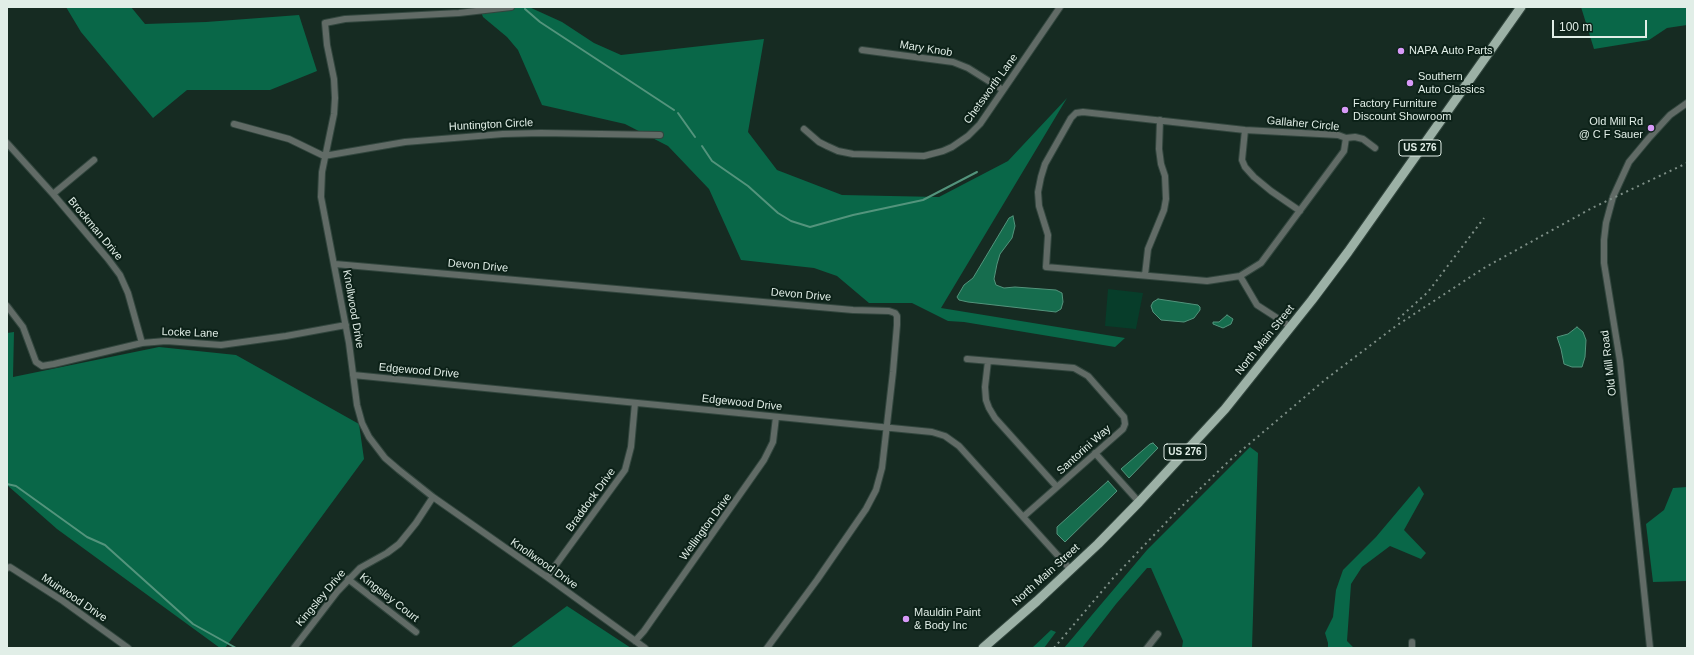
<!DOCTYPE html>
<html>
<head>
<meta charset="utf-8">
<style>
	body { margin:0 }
	#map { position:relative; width:1694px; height:655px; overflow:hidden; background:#162b22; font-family:Helvetica,sans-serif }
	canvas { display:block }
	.frame { position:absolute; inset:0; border:8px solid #e1eee7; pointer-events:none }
	.scale { position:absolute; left:1552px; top:20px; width:95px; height:18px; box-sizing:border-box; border:2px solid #e1eee7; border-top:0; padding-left:5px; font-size:12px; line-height:14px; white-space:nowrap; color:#e1eee7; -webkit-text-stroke:3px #0c2118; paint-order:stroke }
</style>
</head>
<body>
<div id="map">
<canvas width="1694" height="655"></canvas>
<div class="frame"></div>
<div class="scale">100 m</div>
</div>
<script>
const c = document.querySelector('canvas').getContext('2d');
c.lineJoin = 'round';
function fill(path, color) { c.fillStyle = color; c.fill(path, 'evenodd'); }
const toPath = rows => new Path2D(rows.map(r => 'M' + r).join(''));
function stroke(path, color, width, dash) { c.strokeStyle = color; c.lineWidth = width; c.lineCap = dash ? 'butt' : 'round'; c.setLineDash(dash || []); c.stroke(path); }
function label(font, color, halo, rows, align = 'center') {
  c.font = font + ' Helvetica,sans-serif'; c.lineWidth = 4; c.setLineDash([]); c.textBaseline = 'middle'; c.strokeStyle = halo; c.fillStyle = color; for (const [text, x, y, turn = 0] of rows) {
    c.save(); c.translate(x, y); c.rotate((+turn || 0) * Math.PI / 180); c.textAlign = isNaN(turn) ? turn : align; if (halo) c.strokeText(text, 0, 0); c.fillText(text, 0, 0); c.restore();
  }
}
const green = toPath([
	[1108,289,1143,293,1136,329,1105,326]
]);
const forest = toPath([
	[66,7,131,7,145,24,206,22,299,15,317,71,270,90,187,90,153,118,81,32],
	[479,7,529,7,562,22,594,43,621,55,764,39,748,132,777,170,842,195,939,197,1008,161,1067,98,941,308,1125,338,1115,347,964,322,948,321,912,303,869,303,837,276,814,268,741,260,709,189,668,146,625,124,542,105,518,50,507,37,483,17],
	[1581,7,1687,7,1687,25,1667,28,1649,40,1594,49],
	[14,332,13,377,159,347,236,355,359,424,364,459,225,648,220,648,57,529,7,485,7,333],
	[1250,447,1258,453,1252,648,1182,648,1183,641,1151,568,1147,568,1116,604,1082,648,1064,648,1147,550],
	[1419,486,1424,494,1404,530,1426,553,1421,559,1390,546,1362,567,1351,584,1347,641,1354,648,1328,648,1328,643,1325,633,1333,617,1336,590,1343,570,1376,537],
	[1687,487,1687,581,1653,582,1646,524,1664,510,1673,488],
	[567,606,631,648,510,648],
	[1051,630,1056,632,1044,648,1032,648]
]);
const water = toPath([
	[1013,216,1015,226,1012,238,1000,254,997,264,994,279,996,285,1004,288,1015,287,1056,290,1062,293,1063,302,1061,309,1056,312,968,302,959,300,957,297,964,285,973,278,1009,218,1013,216],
	[1158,299,1198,305,1200,307,1200,310,1194,318,1184,322,1161,320,1153,312,1151,306,1153,302,1158,299],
	[1227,315,1233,319,1231,324,1223,328,1213,324,1213,322,1219,322,1227,315],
	[1577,327,1583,332,1586,340,1585,357,1582,367,1572,367,1564,364,1561,349,1557,337,1568,334,1577,327],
	[1153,443,1158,448,1129,478,1121,469,1150,444,1153,443],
	[1108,481,1117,491,1065,542,1057,534,1057,527,1108,481]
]);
const stream = toPath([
	[525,9,540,22,674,110],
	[678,113,695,137],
	[702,146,712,161,748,186,778,213,791,221,810,227,853,215,923,200,977,172],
	[7,484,16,486,87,537,105,545,193,624,236,648]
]);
const minor = toPath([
	[511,7,459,13,345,19,325,23,327,45,334,79,335,98,334,114,322,172,321,197,349,343,357,405,362,423,369,437,385,458,399,470,433,497,547,577,645,648],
	[862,50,953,62,968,68,1003,90],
	[1083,112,1245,130,1338,135,1346,138,1344,151,1261,263,1240,276,1207,281,1046,267,1048,235,1039,206,1038,192,1041,177,1045,164,1071,118,1076,113,1083,112],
	[234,124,289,139,324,156,405,142,503,134,541,133,660,135],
	[804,129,819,142,827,146,838,151,853,154,924,156,943,151,952,147,968,136,980,124,1060,7],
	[1245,130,1242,160,1245,167,1254,177,1271,191,1300,211],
	[1346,138,1355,137,1363,139,1375,148],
	[7,143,53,194,108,259,120,275,128,293,142,343],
	[53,194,94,160],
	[335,264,853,310,889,311,895,313,897,316,897,325,893,372,882,468,876,490,866,509,817,580,767,648],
	[1145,275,1148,249,1164,210,1166,199,1165,176,1161,164,1159,149,1160,120],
	[1240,276,1257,305,1291,327],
	[7,306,23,327,36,362,42,366,54,364,142,343,166,341,221,345,286,336,346,325],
	[967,359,1074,368,1088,376,1124,417,1125,424,1123,429,1023,517],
	[988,361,985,387,986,400,989,408,995,418,1057,487],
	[353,375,932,432,945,436,959,446,1070,569],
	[1095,453,1139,502],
	[7,568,10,567,63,601,128,648],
	[547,577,625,470,631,447,635,403],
	[348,579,416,632],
	[635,641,644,631,764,460,773,442,776,417],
	[294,648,337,592,360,568,387,553,399,544,416,523,433,497],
	[1147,648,1158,634],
	[1412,648,1412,642],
	[1650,648,1620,361,1604,263,1604,240,1606,223,1613,197,1629,162,1649,138,1670,115,1687,103]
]);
const primary = toPath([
	[983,648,1037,601,1098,544,1139,502,1225,409,1312,300,1348,252,1521,7]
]);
const rail = toPath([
	[1398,319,1428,292,1484,218],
	[1054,648,1114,577,1177,511,1229,461,1326,379,1396,326,1484,268,1592,208,1687,163]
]);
const markers = [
	[1401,51,4,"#d89af8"],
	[1410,83,4,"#d89af8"],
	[1345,110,4,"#d89af8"],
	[1651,128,4,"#d89af8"],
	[906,619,4,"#d89af8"]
];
const shields = [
	[1420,148,42],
	[1185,452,42]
];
const shieldNames = [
	["US 276",1420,148],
	["US 276",1185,452]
];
const streetNames = [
	["Mary Knob",926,49,9],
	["Chetsworth Lane",991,89,-54],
	["Gallaher Circle",1303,124,5],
	["Huntington Circle",491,125,-3],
	["Brockman Drive",95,229,50],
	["Devon Drive",478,266,5],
	["Devon Drive",801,295,5],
	["Knollwood Drive",353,309,80],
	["Locke Lane",190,333,2],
	["North Main Street",1265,340,-51],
	["Old Mill Road",1609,363,-97],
	["Edgewood Drive",419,371,5],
	["Edgewood Drive",742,403,6],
	["Santorini Way",1084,450,-42],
	["Braddock Drive",591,500,-54],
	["Wellington Drive",706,527,-54],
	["Knollwood Drive",544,564,35],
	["North Main Street",1046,575,-42],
	["Muirwood Drive",74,598,34],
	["Kingsley Drive",321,598,-50],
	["Kingsley Court",389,598,38]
];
const poiNames = [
	["NAPA Auto Parts",1409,51],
	["Southern",1418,77],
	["Auto Classics",1418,90],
	["Factory Furniture",1353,104],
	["Discount Showroom",1353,117],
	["Old Mill Rd",1643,122,"right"],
	["@ C F Sauer",1643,135,"right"],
	["Mauldin Paint",914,613],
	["& Body Inc",914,626]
];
fill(green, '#073d2a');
fill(forest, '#096748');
fill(water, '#166d4e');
stroke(water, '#53947c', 1);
stroke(stream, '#53947c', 2);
stroke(minor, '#32463e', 8);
stroke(primary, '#32463e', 11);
stroke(minor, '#616b66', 6);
stroke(primary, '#9cb1a6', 9);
stroke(rail, '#7e8f87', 2, [2, 4]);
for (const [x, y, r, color] of markers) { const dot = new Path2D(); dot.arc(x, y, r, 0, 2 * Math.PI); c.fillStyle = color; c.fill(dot); stroke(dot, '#0c2118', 1.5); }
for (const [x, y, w] of shields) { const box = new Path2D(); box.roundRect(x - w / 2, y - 8, w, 16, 3); c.fillStyle = '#0c2118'; c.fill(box); stroke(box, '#e1eee7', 1); }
label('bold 10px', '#e1eee7', null, shieldNames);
label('11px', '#e1eee7', '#0c2118', streetNames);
label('11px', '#e1eee7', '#0c2118', poiNames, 'left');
</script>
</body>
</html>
